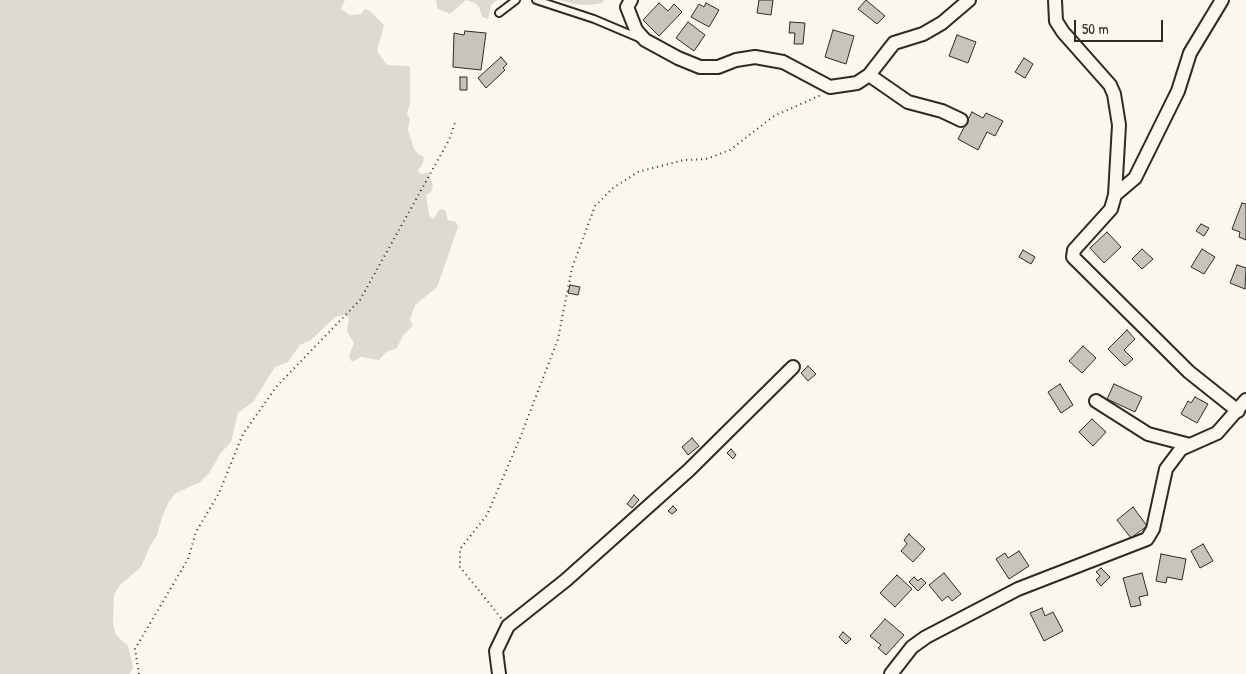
<!DOCTYPE html>
<html>
<head>
<meta charset="utf-8">
<style>
	body { margin:0 }
	#map { position:relative; width:1246px; height:674px; overflow:hidden; background:#fbf7ec; font-family:"Patrick Hand",sans-serif }
	canvas { display:block }
	.scale { position:absolute; left:1074px; top:20px; width:89px; height:22px; box-sizing:border-box; border:2px solid #2b2b2b; border-top:0; padding-left:6px; font-size:15px; line-height:18px; white-space:nowrap; color:#2b2b2b; -webkit-text-stroke:4px #fbf7ec; paint-order:stroke }
</style>
</head>
<body>
<div id="map">
<canvas width="1246" height="674"></canvas>
<div class="scale">50 m</div>
</div>
<script>
const c = document.querySelector('canvas').getContext('2d');
c.lineJoin = 'round';
function fill(path, color) { c.fillStyle = color; c.fill(path, 'evenodd'); }
const toPath = rows => new Path2D(rows.map(r => 'M' + r).join(''));
function stroke(path, color, width, dash) { c.strokeStyle = color; c.lineWidth = width; c.lineCap = dash ? 'butt' : 'round'; c.setLineDash(dash || []); c.stroke(path); }
const green = toPath([
	[0,0,345,0,341,9,350,15,361,14,365,9,370,11,384,25,377,51,387,65,410,66,410,103,407,114,410,119,408,130,414,149,418,154,424,157,422,165,418,170,420,174,429,173,433,187,431,192,426,195,429,215,433,219,440,209,445,210,448,220,456,222,458,227,437,287,415,305,410,320,413,326,403,335,397,348,386,352,379,360,361,357,352,362,349,356,354,343,347,331,349,318,344,315,335,317,311,340,300,345,288,362,275,367,253,402,238,413,231,442,220,454,210,472,200,482,176,493,169,501,162,517,157,535,150,546,141,567,120,585,114,595,113,624,116,635,128,646,133,667,130,674,0,674],
	[436,0,497,0,491,5,488,19,482,17,479,7,475,3,466,0,450,14,437,8],
	[560,0,603,0,604,1,602,3,587,5,574,4]
]);
const building = toPath([
	[759,0,773,0,771,15,757,13,759,0],
	[866,0,885,16,877,24,858,9,866,0],
	[659,3,668,11,674,4,682,12,659,36,643,20,659,3],
	[706,3,719,10,709,27,691,17,699,4,704,7,706,3],
	[688,22,705,35,694,51,676,38,688,22],
	[790,22,805,23,803,44,794,44,795,33,789,33,790,22],
	[833,30,854,36,846,64,825,57,833,30],
	[465,31,486,33,481,70,453,67,454,33,464,35,465,31],
	[957,35,976,42,968,63,949,56,957,35],
	[501,57,507,64,503,68,505,70,486,88,478,78,501,57],
	[1024,58,1033,64,1025,78,1015,72,1024,58],
	[460,77,467,77,467,90,460,90,460,77],
	[972,112,983,118,986,113,1003,121,995,136,987,132,978,150,958,139,972,112],
	[1242,203,1246,204,1246,240,1239,237,1240,232,1232,229,1242,203],
	[1201,224,1209,228,1204,236,1196,231,1201,224],
	[1107,232,1121,247,1104,263,1090,248,1107,232],
	[1142,249,1153,259,1142,269,1132,259,1142,249],
	[1202,249,1215,257,1204,274,1191,267,1202,249],
	[1023,250,1035,257,1031,264,1019,257,1023,250],
	[1237,265,1246,268,1245,289,1230,283,1237,265],
	[570,285,580,287,578,295,568,293,570,285],
	[1127,330,1135,339,1124,350,1133,359,1125,366,1108,349,1127,330],
	[1083,346,1096,358,1082,373,1069,361,1083,346],
	[808,366,816,374,808,381,801,373,808,366],
	[1060,384,1073,405,1061,413,1048,392,1060,384],
	[1114,384,1142,397,1135,412,1107,399,1114,384],
	[1195,397,1208,404,1197,423,1181,414,1188,401,1191,403,1195,397],
	[1092,419,1106,432,1093,446,1079,432,1092,419],
	[692,438,699,446,688,455,682,447,692,438],
	[731,449,736,455,733,459,727,453,731,449],
	[634,495,639,500,632,508,627,504,634,495],
	[673,506,677,510,672,514,668,511,673,506],
	[1133,507,1147,526,1131,538,1117,520,1133,507],
	[909,534,925,549,913,562,901,551,907,544,904,540,909,534],
	[1203,544,1213,561,1200,568,1191,551,1203,544],
	[1019,551,1029,566,1009,579,996,559,1005,553,1008,558,1019,551],
	[1161,554,1186,559,1182,580,1167,577,1166,583,1156,581,1161,554],
	[1101,568,1110,577,1101,586,1096,580,1100,576,1096,572,1101,568],
	[944,573,961,594,952,601,948,596,942,601,929,585,944,573],
	[1142,573,1148,595,1139,597,1141,605,1131,607,1123,578,1142,573],
	[897,575,912,589,895,607,880,593,897,575],
	[914,577,918,581,921,578,926,583,918,591,909,582,914,577],
	[1042,608,1045,616,1053,612,1063,631,1044,641,1030,613,1042,608],
	[885,619,904,635,886,655,878,648,881,645,870,636,885,619],
	[843,632,851,639,846,644,839,637,843,632]
]);
const path = toPath([
	[501,618,460,567,460,549,487,515,520,438,558,339,572,268,595,206,613,188,638,172,684,160,706,159,730,150,774,116,821,95],
	[139,674,135,649,188,559,196,532,219,493,243,434,277,386,360,300,449,140,456,120]
]);
const service = toPath([
	[536,0,594,19,639,38],
	[499,13,516,0]
]);
const minor = toPath([
	[631,0,627,7,636,30,645,40,678,58,700,67,718,67,736,60,755,57,783,62,830,87,857,83,869,75,894,43,923,34,942,23,969,0],
	[1055,0,1056,21,1063,32,1110,85,1114,94,1119,125,1115,195,1111,209,1074,250,1073,257,1189,372,1238,411],
	[869,75,908,102,942,111,961,120],
	[1115,195,1135,178,1178,91,1190,53,1222,0],
	[1096,401,1148,434,1190,445],
	[499,674,496,651,508,626,566,580,689,470,793,367],
	[891,674,912,647,926,637,1018,589,1147,539,1153,529,1166,469,1181,449,1217,433,1246,400]
]);
fill(green, '#dddad0');
fill(building, '#c7c4bc');
stroke(building, '#2b2b2b', 1);
stroke(service, '#2b2b2b', 10);
stroke(minor, '#2b2b2b', 16);
stroke(path, '#2b2b2b', 2, [1, 4]);
stroke(service, '#fbf7ec', 6);
stroke(minor, '#fbf7ec', 12);
</script>
</body>
</html>
